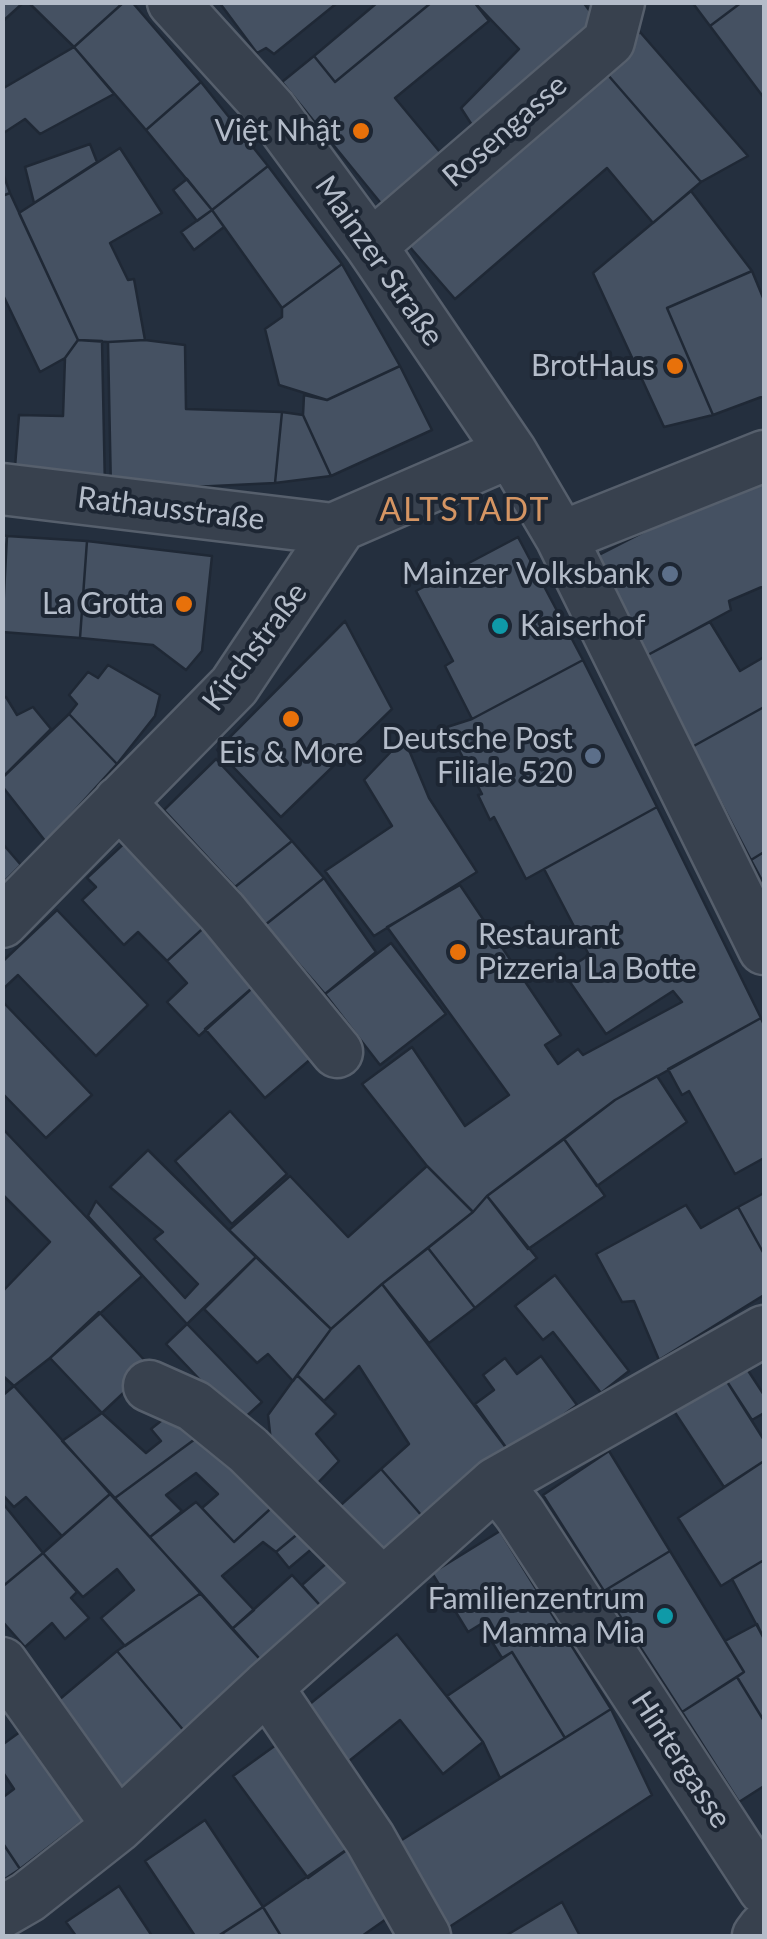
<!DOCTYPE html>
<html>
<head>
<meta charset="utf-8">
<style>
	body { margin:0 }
	#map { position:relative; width:767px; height:1939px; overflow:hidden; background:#242f3e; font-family:Lato,sans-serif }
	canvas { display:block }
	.frame { position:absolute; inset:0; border:5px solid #b4bcc9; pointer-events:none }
</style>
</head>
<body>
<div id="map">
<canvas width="767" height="1939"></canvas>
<div class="frame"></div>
</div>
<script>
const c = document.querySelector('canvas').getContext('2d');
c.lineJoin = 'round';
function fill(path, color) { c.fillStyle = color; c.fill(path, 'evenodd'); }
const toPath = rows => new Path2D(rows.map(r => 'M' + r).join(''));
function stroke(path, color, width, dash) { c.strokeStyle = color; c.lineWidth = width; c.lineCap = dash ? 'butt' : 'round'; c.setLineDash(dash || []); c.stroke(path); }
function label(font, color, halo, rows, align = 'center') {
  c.font = font + ' Lato,sans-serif'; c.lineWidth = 8; c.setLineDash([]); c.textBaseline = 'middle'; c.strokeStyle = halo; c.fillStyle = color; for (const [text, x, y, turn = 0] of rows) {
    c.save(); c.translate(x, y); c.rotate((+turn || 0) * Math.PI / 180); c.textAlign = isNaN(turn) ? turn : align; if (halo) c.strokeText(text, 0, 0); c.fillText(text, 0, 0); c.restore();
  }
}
const building = toPath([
	[2,2,24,2,2,22,2,2],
	[28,2,124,2,74,47,28,2],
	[124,2,132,2,201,82,146,130,74,47,124,2],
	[219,2,337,2,337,3,274,54,266,48,257,53,219,2],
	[378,2,432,2,335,82,314,56,378,2],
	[432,2,474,2,489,21,395,98,449,163,388,212,282,82,314,56,335,82,432,2],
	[474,2,583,2,595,18,479,136,461,108,519,49,474,2],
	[692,2,742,2,710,26,692,2],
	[742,2,764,2,764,98,710,26,742,2],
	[640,32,748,156,701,182,601,67,640,32],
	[74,47,114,94,40,134,25,119,2,134,2,89,74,47],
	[601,67,701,182,653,223,607,168,455,299,402,238,601,67],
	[201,82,268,166,212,210,146,130,201,82],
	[90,144,97,162,34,203,25,167,90,144],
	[120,148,162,213,110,243,128,280,134,279,145,340,108,342,78,340,19,213,120,148],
	[268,166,342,264,282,308,212,210,268,166],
	[2,171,10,193,2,196,2,171],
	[187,179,212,210,197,221,173,190,187,179],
	[691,191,752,271,667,308,713,415,664,427,593,273,691,191],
	[10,193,78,340,65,358,40,372,2,293,2,196,10,193],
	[212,210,224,227,194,250,181,232,212,210],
	[342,264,400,366,327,400,279,385,265,329,282,317,282,308,342,264],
	[752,271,764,300,764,396,713,415,667,308,752,271],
	[78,340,102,341,105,488,14,480,19,415,63,416,65,358,78,340],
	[145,340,185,345,186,409,282,412,275,483,111,491,108,342,145,340],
	[400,366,432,430,331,476,303,415,304,395,327,400,400,366],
	[282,412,303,415,331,476,275,483,282,412],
	[764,480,764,586,729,601,731,610,644,657,593,558,681,513,764,480],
	[2,535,7,536,2,594,2,535],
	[7,536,87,541,80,638,2,632,7,536],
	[518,537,583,660,472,719,445,666,453,661,416,591,518,537],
	[87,541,212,556,202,651,186,670,153,645,80,638,87,541],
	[345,621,392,709,281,817,217,750,345,621],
	[710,622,740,671,764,657,764,707,692,747,644,657,710,622],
	[583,660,657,807,526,879,494,817,490,820,478,795,482,794,447,727,472,719,583,660],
	[108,665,160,695,155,716,117,764,69,714,77,704,69,695,88,672,98,678,108,665],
	[6,697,17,715,33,707,51,729,2,778,2,698,6,697],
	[764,707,764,852,751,860,692,747,764,707],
	[69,714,117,764,46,842,2,786,2,778,69,714],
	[404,738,429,798,477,872,374,936,325,871,392,826,364,780,404,738],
	[216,759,292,841,235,887,164,810,216,759],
	[657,807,761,1018,615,1100,487,1196,473,1212,427,1166,362,1084,412,1047,465,1126,509,1095,387,927,460,885,561,1035,545,1045,558,1064,578,1049,583,1055,682,1002,673,991,606,1034,563,972,589,955,544,869,657,807],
	[131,837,209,923,167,961,138,932,124,945,82,900,96,887,87,878,131,837],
	[292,841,324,878,265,925,235,887,292,841],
	[2,843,21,865,2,884,2,843],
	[764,852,764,884,751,860,764,852],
	[324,878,376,952,325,994,265,925,324,878],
	[57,910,148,1005,96,1056,18,975,2,990,2,962,57,910],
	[209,923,259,982,199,1036,167,1002,187,983,167,961,209,923],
	[391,943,446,1014,380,1065,325,994,391,943],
	[259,982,319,1052,265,1098,205,1029,259,982],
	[2,1001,92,1095,46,1138,2,1093,2,1001],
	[761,1018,764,1025,764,1158,735,1174,689,1091,682,1095,668,1069,761,1018],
	[657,1076,687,1122,597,1186,564,1139,615,1100,657,1076],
	[230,1111,287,1174,232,1224,175,1161,230,1111],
	[2,1128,142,1276,50,1358,14,1386,2,1375,2,1292,50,1242,2,1194,2,1128],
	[564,1139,605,1196,528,1249,487,1196,564,1139],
	[148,1150,256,1257,187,1324,88,1216,96,1201,185,1298,198,1284,154,1239,163,1232,110,1187,148,1150],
	[427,1166,473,1212,382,1284,331,1329,229,1230,290,1176,348,1237,427,1166],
	[764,1193,764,1254,738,1207,764,1193],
	[487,1196,537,1258,475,1308,428,1248,473,1212,487,1196],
	[686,1205,701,1228,738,1207,764,1254,764,1295,659,1360,634,1301,622,1302,596,1254,686,1205],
	[428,1248,475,1308,429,1343,382,1284,428,1248],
	[256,1257,331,1329,293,1381,268,1354,257,1363,204,1309,256,1257],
	[555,1275,629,1371,601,1393,553,1332,543,1340,515,1306,555,1275],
	[382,1284,510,1453,429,1524,381,1469,409,1444,359,1366,324,1401,297,1375,331,1329,382,1284],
	[99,1312,151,1367,102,1413,50,1358,99,1312],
	[187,1324,262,1402,240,1422,166,1344,187,1324],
	[541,1356,577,1405,510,1453,475,1404,494,1390,483,1375,505,1358,517,1374,541,1356],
	[747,1369,764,1395,764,1413,752,1420,726,1380,747,1369],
	[297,1375,336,1414,316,1434,339,1461,309,1492,273,1460,268,1415,297,1375],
	[726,1380,764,1440,764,1461,724,1487,674,1411,726,1380],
	[14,1386,110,1494,62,1536,26,1497,14,1507,2,1494,2,1396,14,1386],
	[102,1413,146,1453,161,1441,151,1429,171,1413,206,1431,115,1498,62,1441,102,1413],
	[206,1431,279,1501,234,1542,202,1508,218,1494,196,1473,166,1495,182,1511,150,1537,115,1498,206,1431],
	[609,1451,670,1551,604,1591,543,1495,609,1451],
	[764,1461,764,1560,721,1586,678,1518,764,1461],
	[381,1469,429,1524,381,1567,333,1512,381,1469],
	[110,1494,201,1593,125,1646,101,1618,134,1590,117,1569,83,1597,43,1553,110,1494],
	[279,1501,306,1527,276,1552,263,1542,222,1576,254,1610,232,1629,150,1537,196,1502,234,1542,279,1501],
	[5,1506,43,1553,2,1587,2,1508,5,1506],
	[306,1527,320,1542,289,1568,276,1552,306,1527],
	[500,1531,611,1709,565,1738,512,1652,502,1658,481,1624,468,1632,432,1573,500,1531],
	[670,1551,744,1672,682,1712,604,1591,670,1551],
	[43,1553,77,1592,71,1598,89,1618,65,1639,52,1623,25,1647,2,1621,2,1587,43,1553],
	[338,1553,363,1580,327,1613,302,1585,338,1553],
	[764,1560,764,1636,763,1637,732,1579,764,1560],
	[292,1575,327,1613,267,1667,232,1629,292,1575],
	[201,1593,267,1667,190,1738,117,1651,201,1593],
	[757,1624,764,1639,764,1721,737,1677,744,1672,725,1641,757,1624],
	[397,1634,483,1742,443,1774,400,1720,344,1765,301,1711,397,1634],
	[117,1651,190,1738,125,1791,54,1704,117,1651],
	[512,1652,565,1738,500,1778,483,1742,447,1696,512,1652],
	[737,1677,764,1721,764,1786,739,1802,682,1712,737,1677],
	[611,1709,652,1795,440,1933,389,1848,611,1709],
	[24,1729,85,1819,20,1869,2,1842,2,1798,14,1789,2,1771,2,1745,24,1729],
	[287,1737,362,1839,308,1878,233,1776,287,1737],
	[205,1820,263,1907,218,1936,195,1936,145,1861,205,1820],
	[362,1839,399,1910,362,1936,281,1936,263,1907,362,1839],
	[2,1842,20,1869,2,1881,2,1842],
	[119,1886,152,1936,76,1936,66,1922,119,1886],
	[562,1902,580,1936,508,1936,507,1935,562,1902],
	[263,1907,281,1936,225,1936,223,1933,263,1907]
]);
const street = toPath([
	[173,2,271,110,371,246,511,452,561,537,764,949],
	[371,246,609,41,619,2],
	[2,489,333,529,511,452],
	[561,537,764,456],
	[119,802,222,912,337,1052],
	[2,922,234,686,340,527],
	[149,1386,194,1406,248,1450,383,1584],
	[496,1483,520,1514,764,1889],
	[2,1663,118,1826],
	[267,1687,370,1839,425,1936],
	[2,1912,28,1897,118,1826,267,1687,496,1483,764,1331],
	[758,1936,764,1928]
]);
const markers = [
	[361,131,10,"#e8710a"],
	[675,366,10,"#e8710a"],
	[670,574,10,"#5c6f8a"],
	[184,604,10,"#e8710a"],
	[500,626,10,"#0f9aa8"],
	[291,719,10,"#e8710a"],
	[593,756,10,"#5c6f8a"],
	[458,952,10,"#e8710a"],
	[665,1616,10,"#0f9aa8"]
];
const poiNames = [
	["Việt Nhật",341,131],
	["BrotHaus",655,366],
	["Mainzer Volksbank",650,574],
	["La Grotta",164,604],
	["Kaiserhof",520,626,"left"],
	["Deutsche Post",573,739],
	["Filiale 520",573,773],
	["Eis & More",291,753,"center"],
	["Restaurant",478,935,"left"],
	["Pizzeria La Botte",478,969,"left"],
	["Familienzentrum",645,1599],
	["Mamma Mia",645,1633]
];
const streetNames = [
	["Rosengasse",505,131,-41],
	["Mainzer Straße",379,261,55],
	["Rathausstraße",171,509,7],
	["Kirchstraße",255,647,-53],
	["Hintergasse",681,1760,57]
];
const neighbourhoodNames = [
	["ALTSTADT",465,511]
];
fill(building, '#455162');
stroke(building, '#1f2835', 2.5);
stroke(street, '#565f6c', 55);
stroke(street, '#38414e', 50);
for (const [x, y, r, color] of markers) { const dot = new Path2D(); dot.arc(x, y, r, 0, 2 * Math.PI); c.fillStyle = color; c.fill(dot); stroke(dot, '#1d2633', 4); }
label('30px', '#b4bcc9', '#1d2633', poiNames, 'right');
label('30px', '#b4bcc9', '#1d2633', streetNames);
c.letterSpacing = '2.5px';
label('32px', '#d59563', '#1d2633', neighbourhoodNames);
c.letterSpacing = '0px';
</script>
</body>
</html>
